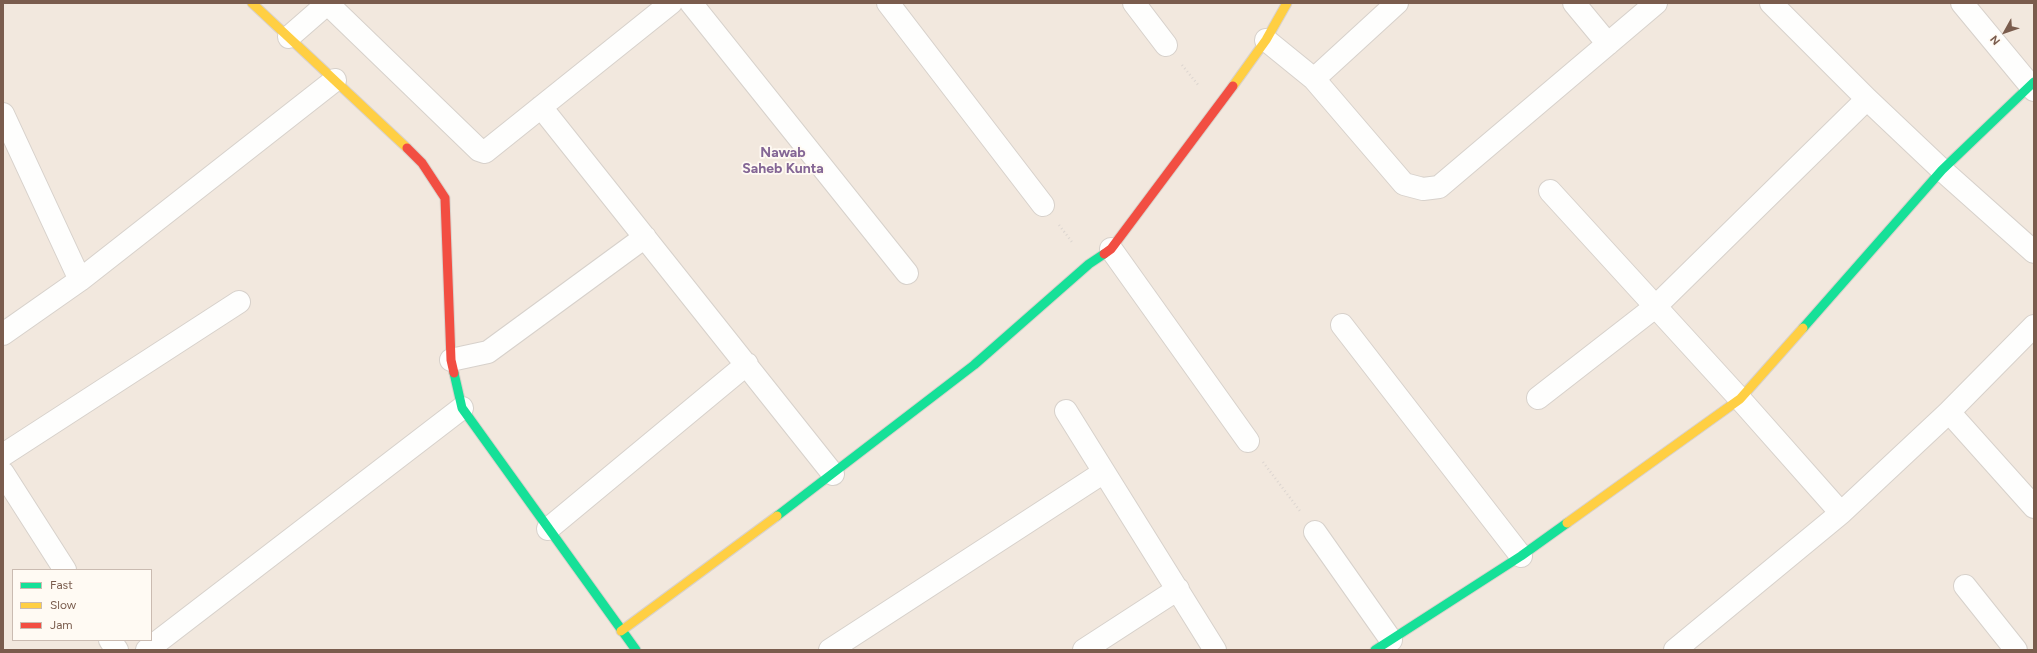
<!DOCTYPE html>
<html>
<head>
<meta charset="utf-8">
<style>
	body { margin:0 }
	#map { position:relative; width:2037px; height:653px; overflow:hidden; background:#f9f5f0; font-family:Figtree,sans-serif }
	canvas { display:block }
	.frame { position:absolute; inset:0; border:4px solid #7a5c4d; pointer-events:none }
	.legend { position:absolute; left:12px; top:569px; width:140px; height:72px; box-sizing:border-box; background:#fffaf3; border:1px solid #cabbb1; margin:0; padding:5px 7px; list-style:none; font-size:12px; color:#7a5c4d }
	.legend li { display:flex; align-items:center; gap:8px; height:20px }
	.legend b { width:20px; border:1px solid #cabbb1 }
	.north { position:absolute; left:1985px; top:12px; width:40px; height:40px; -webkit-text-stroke:3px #fffaf3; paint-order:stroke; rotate:230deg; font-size:11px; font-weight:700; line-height:16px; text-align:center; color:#7a5c4d }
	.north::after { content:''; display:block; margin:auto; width:14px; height:18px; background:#7a5c4d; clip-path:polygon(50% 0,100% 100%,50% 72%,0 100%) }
</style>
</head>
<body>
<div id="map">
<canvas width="2037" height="653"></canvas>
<div class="frame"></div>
<ul class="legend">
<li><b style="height:5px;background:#16e098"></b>Fast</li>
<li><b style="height:5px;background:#ffcf43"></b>Slow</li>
<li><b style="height:5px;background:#f24e42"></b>Jam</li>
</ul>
<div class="north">N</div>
</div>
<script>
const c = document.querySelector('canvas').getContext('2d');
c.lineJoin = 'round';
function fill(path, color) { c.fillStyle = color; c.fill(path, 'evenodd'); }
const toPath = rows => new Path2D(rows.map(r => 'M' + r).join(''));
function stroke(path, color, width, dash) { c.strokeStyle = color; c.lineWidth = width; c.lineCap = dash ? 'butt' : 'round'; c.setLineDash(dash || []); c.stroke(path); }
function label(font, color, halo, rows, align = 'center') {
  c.font = font + ' Figtree,sans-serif'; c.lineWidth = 3.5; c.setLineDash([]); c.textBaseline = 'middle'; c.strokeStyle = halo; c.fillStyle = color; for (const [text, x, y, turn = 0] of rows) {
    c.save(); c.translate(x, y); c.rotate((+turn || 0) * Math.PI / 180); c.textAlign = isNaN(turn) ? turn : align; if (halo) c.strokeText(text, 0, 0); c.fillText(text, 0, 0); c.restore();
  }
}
const residential = toPath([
	[3,3,2034,3,2034,650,3,650],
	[13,570,151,570,151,640,13,640]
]);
const path = toPath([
	[1182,65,1199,86],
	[1059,225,1072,242],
	[1263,462,1300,511]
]);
const street = toPath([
	[327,3,479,150,485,152,671,3],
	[691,3,907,273],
	[888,3,1043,205],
	[1134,3,1166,45],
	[1574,3,1608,44],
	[1771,3,1867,99,1942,170,2034,252],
	[1962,3,2034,90],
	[289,37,328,3],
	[1266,40,1314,79,1404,184,1423,189,1439,187,1656,3],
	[1314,79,1397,3],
	[541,107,833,474],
	[3,114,80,280],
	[1550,191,1740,399,1841,513],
	[1111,249,1248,441],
	[1342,325,1521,556],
	[3,334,80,280,335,80],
	[451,360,488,352,645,237],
	[1538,398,1655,307,1867,99],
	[1066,411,1215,650],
	[1949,412,2034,507],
	[3,455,239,302],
	[3,473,65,570],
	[548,529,747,364],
	[1315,532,1391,640],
	[1965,586,2016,650],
	[110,640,117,650],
	[147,650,462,408],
	[830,650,1104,472],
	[1084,650,1178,589],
	[1675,650,1841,513,1949,412,2034,326]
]);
const fast = toPath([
	[1803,328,1942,170,2034,82],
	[454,373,462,408,636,650],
	[777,516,974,365,1089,264,1104,254],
	[1375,650,1521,556,1567,523]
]);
const slow = toPath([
	[252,3,407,148],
	[1233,86,1266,40,1287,3],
	[1567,523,1740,399,1803,328],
	[621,631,777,516]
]);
const jam = toPath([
	[407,148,422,163,445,198,451,360,454,373],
	[1104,254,1111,249,1233,86]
]);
const districtNames = [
	["Nawab",783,153],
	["Saheb Kunta",783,169]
];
fill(residential, '#f2e8de');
stroke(street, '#d7d1cb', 24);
stroke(fast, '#d9d2cb', 11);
stroke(slow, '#d9d2cb', 11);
stroke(jam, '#d9d2cb', 11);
stroke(path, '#dcd5d0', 2.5, [1, 3]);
stroke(street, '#fefefd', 22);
stroke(fast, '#16e098', 9);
stroke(slow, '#ffcf43', 9);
stroke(jam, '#f24e42', 9);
label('bold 14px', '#846695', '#fffaf3', districtNames);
</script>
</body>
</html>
